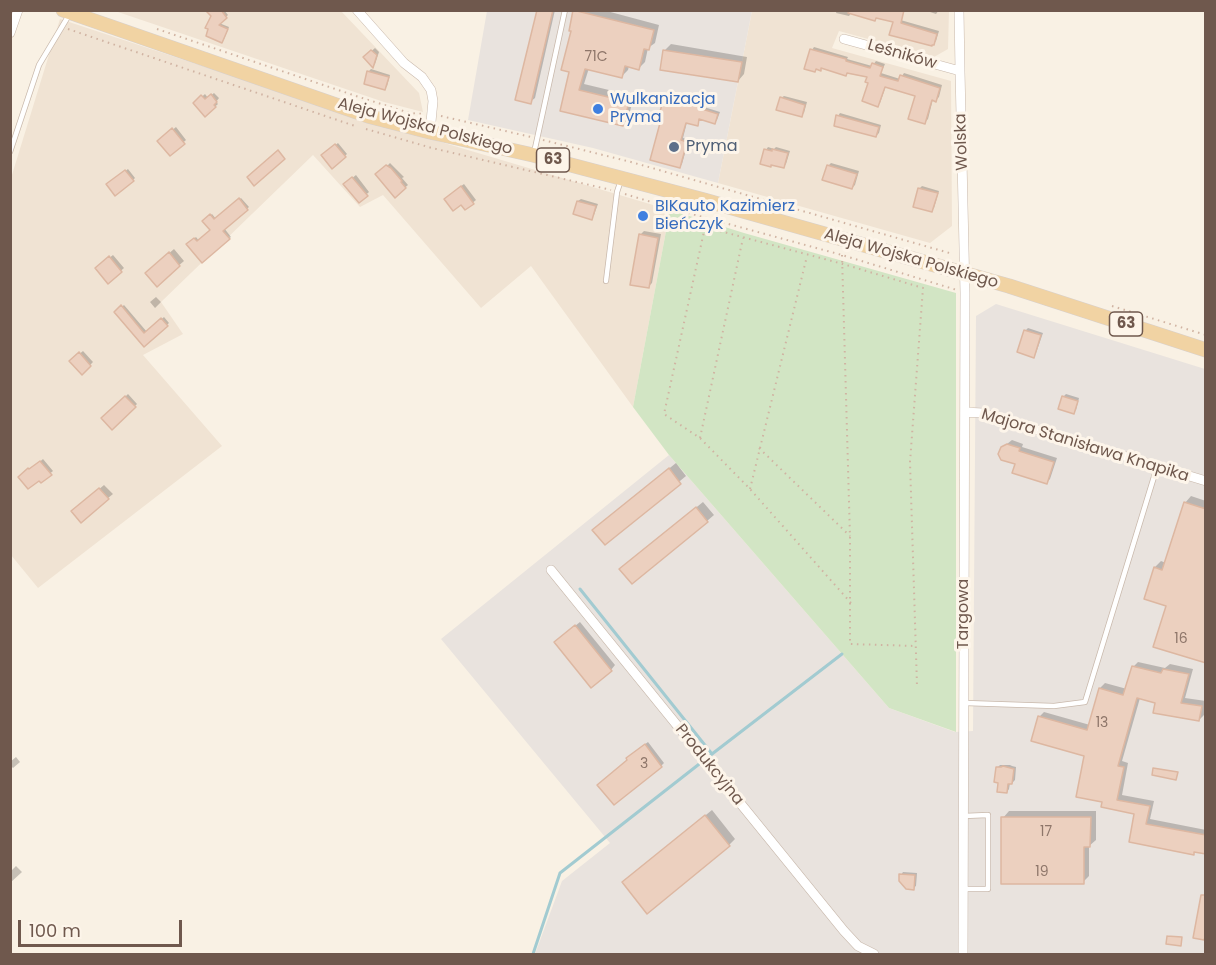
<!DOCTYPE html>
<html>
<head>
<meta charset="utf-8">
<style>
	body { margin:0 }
	#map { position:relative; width:1216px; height:965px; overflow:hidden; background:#f9f1e4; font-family:Poppins,sans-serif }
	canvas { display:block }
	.frame { position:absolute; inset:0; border:12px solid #6f584d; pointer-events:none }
	.scale { position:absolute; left:18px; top:920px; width:164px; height:27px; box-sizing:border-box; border:3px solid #6f584d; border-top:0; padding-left:8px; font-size:18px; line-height:21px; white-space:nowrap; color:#6f584d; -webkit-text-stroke:4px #fdf5ea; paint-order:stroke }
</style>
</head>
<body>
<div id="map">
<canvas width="1216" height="965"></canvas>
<div class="frame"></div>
<div class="scale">100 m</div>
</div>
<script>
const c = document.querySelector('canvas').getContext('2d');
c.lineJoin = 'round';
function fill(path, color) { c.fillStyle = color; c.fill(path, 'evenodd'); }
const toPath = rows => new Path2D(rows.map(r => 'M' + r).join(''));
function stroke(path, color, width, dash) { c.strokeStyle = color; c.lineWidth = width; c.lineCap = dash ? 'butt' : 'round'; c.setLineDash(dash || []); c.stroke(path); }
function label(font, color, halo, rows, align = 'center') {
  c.font = font + ' Poppins,sans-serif'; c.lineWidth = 6; c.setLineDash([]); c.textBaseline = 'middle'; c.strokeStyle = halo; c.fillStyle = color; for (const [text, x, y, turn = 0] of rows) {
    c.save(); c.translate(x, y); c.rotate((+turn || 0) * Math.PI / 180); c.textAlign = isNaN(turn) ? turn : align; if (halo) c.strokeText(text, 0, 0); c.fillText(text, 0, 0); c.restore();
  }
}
const residential = toPath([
	[115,11,341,11,419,93,423,112,384,102],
	[752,11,949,11,948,49,934,57,839,31,832,48,951,81,952,226,930,243,718,183],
	[60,19,360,118,670,210,633,407,531,266,481,308,383,195,360,207,313,155,161,302,183,334,143,355,222,446,38,588,11,555,11,178]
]);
const industrial = toPath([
	[487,11,752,11,718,183,593,148,468,120],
	[996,304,1205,369,1205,954,535,954,562,881,610,843,441,639,669,455,889,708,955,732,973,731,976,316]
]);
const green = toPath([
	[670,210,744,233,956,293,956,732,889,708,669,455,633,407]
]);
const shadow = toPath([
	[208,10,224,10,228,15,219,23,229,27,224,39,212,15],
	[538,10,555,10,535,98,530,102],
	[575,10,603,10,659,25,655,43,648,48,645,62,639,68,629,66,628,70,622,76,589,68,584,84,634,96,628,119,622,125,561,110,570,71],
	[837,10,853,10,849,16,836,13],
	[924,10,939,10,936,14],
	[897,19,939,31,936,41,934,43,891,34],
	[671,44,747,57,744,74,738,81,664,51],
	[814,47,848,57,847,59,872,66,876,61,885,64,881,73,900,79,904,73,942,85,939,97,936,100,933,99,928,119,925,122,917,95,886,86,880,103,878,105,869,76,848,72,846,74,822,67,820,69,817,68,815,70,812,50],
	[375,48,379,52,375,64,373,66,365,57],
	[371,69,390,75,387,86,385,88,369,71],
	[669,92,705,102,704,107,720,112,717,120,715,122,701,118,697,124,687,122,683,138,689,139,682,164,680,167,662,122,659,121,666,94],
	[214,93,219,98,216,102,218,104,205,115,195,103,205,94,208,98],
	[784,96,807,102,804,113,801,115,781,98],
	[840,113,881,125,879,133,876,136,838,116],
	[176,127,186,140,170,154,159,141],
	[338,143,347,154,332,167,326,153],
	[768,147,774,149,776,147,790,151,786,164,783,167,766,150],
	[390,163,404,177,402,178,408,185,395,196,378,175],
	[831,163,859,171,855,185,852,188,828,166],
	[128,169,135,178,133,180,111,182],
	[356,175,369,192,359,201,345,184],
	[464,184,476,200,466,208,448,196],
	[922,186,939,191,934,208,931,210,915,206,920,188],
	[241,198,249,207,224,228,231,237,202,261,188,244,196,237,199,241,212,230,204,221,212,214,216,219],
	[581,199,598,204,594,215,592,218,578,201],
	[644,231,661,234,652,283,649,286,640,235],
	[174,249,184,261,157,284,151,269],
	[113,255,124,268,108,282,99,266],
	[156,297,161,302,155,308,150,302],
	[124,305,147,332,164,317,169,323,144,345,116,312],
	[1028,328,1043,333,1036,353,1034,356,1019,351,1026,330],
	[83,351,93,362,82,373,71,361],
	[128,394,137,404,112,428,104,418],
	[1066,394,1079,398,1076,410,1073,412,1060,408,1064,396],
	[1012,440,1023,444,1022,447,1057,458,1050,479,1046,483,1016,463,1002,448],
	[43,459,53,471,41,481,20,477,32,467,33,468],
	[676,463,686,476,605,543,600,524],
	[104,485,113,494,108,498,78,507],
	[1191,496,1206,501,1206,662,1168,605,1145,598,1155,567,1161,561,1166,563,1185,503],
	[703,502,714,515,707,521,627,563],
	[580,622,615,665,611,670,560,638],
	[1138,662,1165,668,1170,664,1193,669,1185,698,1206,701,1206,707,1204,715,1199,720,1157,702,1140,698,1122,761,1128,763,1122,795,1154,801,1150,819,1206,830,1206,853,1196,850,1193,853,1131,841,1136,813,1104,801,1086,755,1039,717,1044,712,1090,725,1100,688,1105,683,1127,689,1133,667],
	[648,742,664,763,661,766,629,760,631,755],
	[16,757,20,762,13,768,10,765,10,762],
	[1000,765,1010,765,1012,766,1016,767,1015,780,1012,783,1010,783,1009,789,1007,792,999,781,997,768],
	[712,810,735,839,729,845,624,882],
	[1009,811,1096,811,1096,840,1089,846,1089,876,1083,882,1003,818],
	[16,866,22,872,10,883,10,872],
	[903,872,917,873,916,886,913,888,901,875]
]);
const stream = toPath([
	[580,589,712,754],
	[533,954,560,873,712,754,842,654]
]);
const building = toPath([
	[205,10,221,10,227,18,219,25,228,29,222,43,206,36,208,29,205,28,211,16,205,10],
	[537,10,553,10,531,104,515,100,537,10],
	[573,10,654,30,649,50,644,49,639,70,625,66,622,78,585,69,579,90,629,102,623,126,560,111,569,72,561,70,571,31,569,31,573,10],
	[849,10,904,10,901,23,937,34,934,45,932,45,932,46,889,35,893,22,876,18,875,21,848,13,849,10],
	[810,49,846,59,846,61,870,68,872,63,883,67,880,76,898,81,900,75,940,88,936,102,932,100,925,124,908,119,915,96,885,87,878,107,862,101,868,83,865,82,867,77,847,73,846,76,821,68,821,71,816,69,815,72,804,69,810,49],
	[371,50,377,55,373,68,363,57,371,50],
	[663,50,742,62,738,82,660,70,663,50],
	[367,71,389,77,385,90,364,84,367,71],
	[211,94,217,102,214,105,216,107,205,117,193,103,201,95,205,99,211,94],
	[665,94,704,105,702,109,718,114,715,124,699,119,698,126,686,123,681,140,687,142,680,168,650,160,660,123,657,122,665,94],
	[780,97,805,105,802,117,776,110,780,97],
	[836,115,879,127,876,137,834,126,836,115],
	[172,128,185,144,170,156,157,141,172,128],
	[335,144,346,157,332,169,321,155,335,144],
	[764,149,772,151,772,149,788,153,784,168,771,165,771,167,760,164,764,149],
	[278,150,285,159,254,186,247,177,278,150],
	[386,165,391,168,402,181,401,182,406,188,395,198,375,174,386,165],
	[827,165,857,174,852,189,822,180,827,165],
	[125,170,134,181,115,196,106,184,125,170],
	[352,177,368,196,359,203,343,184,352,177],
	[461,186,474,204,465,210,461,205,453,211,444,199,461,186],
	[918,188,938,193,932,212,913,207,918,188],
	[239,198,248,210,223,231,230,239,202,263,186,244,194,238,197,241,210,230,202,221,210,214,214,219,239,198],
	[577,201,596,206,592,220,573,214,577,201],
	[639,234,658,238,649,288,630,285,639,234],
	[169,252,180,266,157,287,145,273,169,252],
	[109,256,122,272,108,284,95,268,109,256],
	[121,305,144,333,161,318,168,326,144,347,114,312,121,305],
	[1024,330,1041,335,1034,358,1017,352,1024,330],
	[79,352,91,366,82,375,69,361,79,352],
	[125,396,136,407,112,430,101,418,125,396],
	[1062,396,1078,401,1074,414,1058,409,1062,396],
	[1007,444,1020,448,1019,451,1054,462,1047,484,1012,473,1015,464,1001,460,998,454,1001,447,1007,444],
	[40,461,52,475,41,483,39,481,28,489,18,477,28,468,29,469,40,461],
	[669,468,681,484,605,545,592,530,669,468],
	[99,488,109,499,81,523,71,511,99,488],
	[1184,502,1206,509,1206,663,1153,647,1166,606,1144,599,1154,567,1162,570,1184,502],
	[696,507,708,522,632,584,619,569,696,507],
	[575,625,612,671,591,688,554,642,575,625],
	[1132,666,1161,673,1163,669,1189,674,1181,703,1202,706,1199,721,1153,713,1155,703,1137,698,1118,766,1124,767,1117,800,1150,806,1146,824,1206,835,1206,854,1194,852,1194,855,1129,842,1134,814,1101,807,1102,802,1076,797,1084,756,1031,741,1038,716,1087,730,1099,688,1123,695,1132,666],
	[645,744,662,767,614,805,597,785,627,760,626,758,645,744],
	[1003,766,1014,769,1012,784,1008,784,1007,793,997,792,998,783,994,782,996,767,1001,767,1003,766],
	[1153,768,1178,772,1176,780,1152,775,1153,768],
	[705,815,730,846,647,914,622,882,705,815],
	[1001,817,1091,817,1090,847,1084,847,1084,884,1001,884,1001,817],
	[899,874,915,875,914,890,906,889,899,881,899,874],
	[1201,895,1206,895,1206,934,1204,940,1193,938,1201,895],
	[1167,936,1182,937,1181,946,1166,944,1167,936]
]);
const path = toPath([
	[68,29,355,126],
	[157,29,359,97,410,113,423,114],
	[441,116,531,137],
	[366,129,432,148,611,190],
	[543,140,631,162,953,254],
	[625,194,681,211,842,255,957,290],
	[842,255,850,537,850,644,916,646],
	[1112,306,1206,335],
	[700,438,743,238],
	[759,448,850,536],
	[750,489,807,256],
	[851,603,750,489,700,438,664,414,705,227,843,264,923,288,910,462,917,686]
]);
const service = toPath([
	[10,152,39,65,69,15],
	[534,153,565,10],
	[606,281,617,192,621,180],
	[965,703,1054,706,1085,702,1157,467],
	[964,889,988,889,988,815,964,816]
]);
const minor = toPath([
	[357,10,404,63,422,77,431,90,433,101,430,132],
	[959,10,960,71,965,293,963,954],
	[10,33,18,10],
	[844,39,960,71],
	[965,412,982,413,1206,481],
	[551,570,844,931,858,946,874,954]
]);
const primary = toPath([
	[63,10,368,116,430,132,533,155,704,200,1009,286,1206,350]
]);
const markers = [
	[598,109,6,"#3f7fe0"],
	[674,147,6,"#5c6f8a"],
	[643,216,6,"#3f7fe0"]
];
const numberNames = [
	["71C",596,57],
	["16",1181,639],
	["13",1102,723],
	["3",644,764],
	["17",1046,832],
	["19",1042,872]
];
const shields = [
	[553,160,33],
	[1126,324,33]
];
const shieldNames = [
	["63",553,160],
	["63",1126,324]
];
const streetNames = [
	["Leśników",902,55,16],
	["Aleja Wojska Polskiego",425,127,15],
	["Wolska",962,142,-92],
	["Aleja Wojska Polskiego",911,259,16],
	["Majora Stanisława Knapika",1085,446,17],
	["Targowa",964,614,-90],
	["Produkcyjna",709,765,51]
];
const shopNames = [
	["Wulkanizacja",610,100],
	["Pryma",610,118],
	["BIKauto Kazimierz",655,207],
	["Bieńczyk",655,225]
];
const serviceNames = [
	["Pryma",686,147]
];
fill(residential, '#f0e3d3');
fill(industrial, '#e9e3de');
fill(green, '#d2e5c4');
fill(shadow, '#0003');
stroke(stream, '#a2cbd1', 3);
fill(building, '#ecd0bf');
stroke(building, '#ddb7a1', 1.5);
stroke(service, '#c9b9ac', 6);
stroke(minor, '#c9b9ac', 10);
stroke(primary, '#d7d0cd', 15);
stroke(path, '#d0b3a2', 2, [1.5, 4.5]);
stroke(service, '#fff', 4.5);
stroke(minor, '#fff', 9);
stroke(primary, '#f1d3a3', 14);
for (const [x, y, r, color] of markers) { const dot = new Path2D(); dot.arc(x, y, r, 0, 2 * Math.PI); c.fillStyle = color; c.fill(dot); stroke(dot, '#fdf5ea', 2); }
label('14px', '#8e766a', null, numberNames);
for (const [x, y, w] of shields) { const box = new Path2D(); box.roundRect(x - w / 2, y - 12, w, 24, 4.5); c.fillStyle = '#fdf5ea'; c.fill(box); stroke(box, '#6f584d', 1.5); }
label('bold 15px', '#6f584d', null, shieldNames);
label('16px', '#6f584d', '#fdf5ea', streetNames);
label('16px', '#366cbe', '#fdf5ea', shopNames, 'left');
label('16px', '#4e5e75', '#fdf5ea', serviceNames, 'left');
</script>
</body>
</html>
